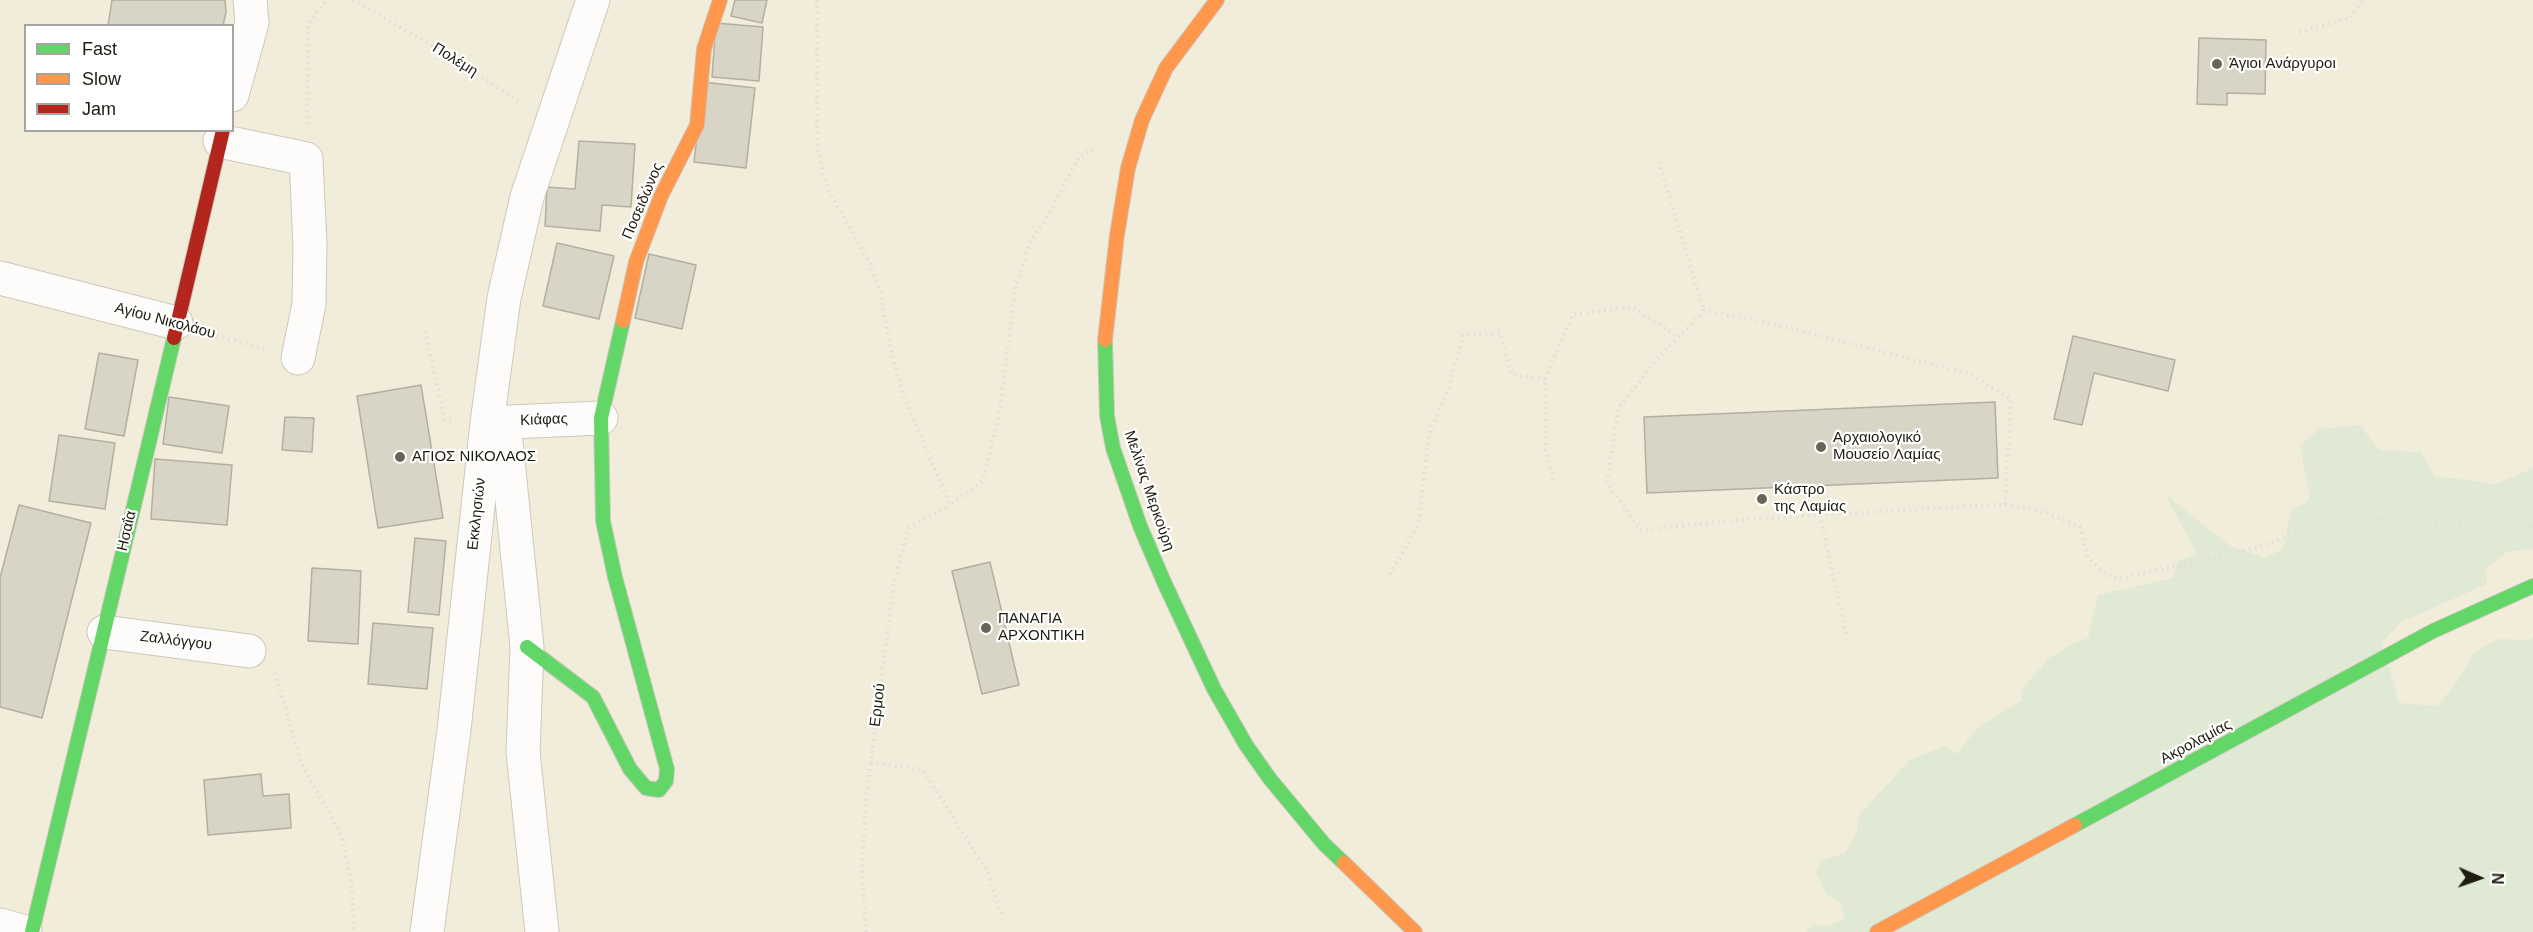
<!DOCTYPE html>
<html>
<head>
<meta charset="utf-8">
<style>
	body { margin:0 }
	#map { position:relative; width:2533px; height:932px; overflow:hidden; background:#f2eddb; font-family:Arial,sans-serif }
	canvas { display:block }
	.legend { position:absolute; left:24px; top:24px; width:210px; height:108px; box-sizing:border-box; background:#fff; border:2px solid #a5a49f; margin:0; padding:8px 10px; list-style:none; font-size:18px; color:#1e1b0f }
	.legend li { display:flex; align-items:center; gap:12px; height:30px }
	.legend b { width:30px; border:2px solid #a5a49f }
	.north { position:absolute; left:2449px; top:848px; width:60px; height:60px; -webkit-text-stroke:4px #fff; paint-order:stroke; rotate:92deg; font-size:16px; font-weight:700; line-height:24px; text-align:center; color:#1e1b0f }
	.north::after { content:''; display:block; margin:auto; width:21px; height:27px; background:#1e1b0f; clip-path:polygon(50% 0,100% 100%,50% 72%,0 100%) }
</style>
</head>
<body>
<div id="map">
<canvas width="2533" height="932"></canvas>
<ul class="legend">
<li><b style="height:8px;background:#63d668"></b>Fast</li>
<li><b style="height:8px;background:#ff974d"></b>Slow</li>
<li><b style="height:8px;background:#b3261e"></b>Jam</li>
</ul>
<div class="north">N</div>
</div>
<script>
const c = document.querySelector('canvas').getContext('2d');
c.lineJoin = 'round';
function fill(path, color) { c.fillStyle = color; c.fill(path, 'evenodd'); }
const toPath = rows => new Path2D(rows.map(r => 'M' + r).join(''));
function stroke(path, color, width, dash) { c.strokeStyle = color; c.lineWidth = width; c.lineCap = dash ? 'butt' : 'round'; c.setLineDash(dash || []); c.stroke(path); }
function label(font, color, halo, rows, align = 'center') {
  c.font = font + ' Arial,sans-serif'; c.lineWidth = 4.5; c.setLineDash([]); c.textBaseline = 'middle'; c.strokeStyle = halo; c.fillStyle = color; for (const [text, x, y, turn = 0] of rows) {
    c.save(); c.translate(x, y); c.rotate((+turn || 0) * Math.PI / 180); c.textAlign = isNaN(turn) ? turn : align; if (halo) c.strokeText(text, 0, 0); c.fillText(text, 0, 0); c.restore();
  }
}
const green = toPath([
	[2360,425,2379,450,2420,452,2435,476,2496,484,2533,468,2533,549,2507,552,2485,569,2487,584,2401,622,2382,642,2399,703,2437,706,2457,682,2474,652,2499,639,2531,640,2533,638,2533,932,1806,932,1814,925,1829,926,1845,919,1840,902,1826,894,1816,873,1820,861,1845,853,1857,833,1859,815,1910,760,1945,746,1956,754,1979,727,2022,700,2021,691,2048,659,2070,645,2088,638,2098,595,2173,578,2178,561,2197,554,2165,494,2230,546,2265,558,2283,549,2291,511,2310,499,2300,446,2319,429]
]);
const building = toPath([
	[112,0,225,0,226,12,223,26,108,26,112,0],
	[735,0,767,0,762,23,731,16,735,0],
	[716,23,763,27,759,81,712,77,716,23],
	[2199,38,2266,40,2265,94,2227,93,2227,105,2197,104,2199,38],
	[703,82,755,88,746,168,694,162,703,82],
	[579,141,635,144,631,207,602,205,600,231,545,226,547,187,575,189,579,141],
	[557,243,614,256,599,319,543,306,557,243],
	[649,254,696,265,682,329,635,318,649,254],
	[2073,336,2175,360,2168,391,2094,373,2082,425,2054,419,2073,336],
	[99,353,138,360,124,436,85,429,99,353],
	[421,385,443,518,378,528,357,396,421,385],
	[169,397,229,406,222,453,163,444,169,397],
	[1995,402,1998,478,1647,493,1644,417,1995,402],
	[285,417,314,418,312,452,282,450,285,417],
	[59,435,115,443,105,509,49,501,59,435],
	[155,459,232,465,227,525,151,519,155,459],
	[19,505,91,523,42,718,0,707,0,578,19,505],
	[415,538,446,541,439,615,408,612,415,538],
	[990,562,1019,685,982,694,952,571,990,562],
	[312,568,361,571,358,644,308,641,312,568],
	[373,623,433,628,427,689,368,684,373,623],
	[261,774,263,796,289,794,291,828,208,835,204,780,261,774]
]);
const path = toPath([
	[353,0,452,57,521,103],
	[817,0,817,147,827,188,870,263,880,290,892,355,903,394,950,505,983,481,1000,410,1015,289,1031,239,1046,220,1079,157,1091,150,1097,151],
	[2299,32,2350,18,2363,0],
	[307,124,308,24,327,0],
	[1659,162,1704,311],
	[425,331,445,420,452,421],
	[211,334,265,349],
	[1553,480,1546,450,1545,379,1573,314,1632,307,1678,337],
	[2005,504,2011,399,1970,374,1766,322,1704,311,1656,360,1618,409,1607,483,1640,530,1737,520,2005,504,2046,512,2080,527,2088,558,2107,575,2117,579,2257,548,2332,519,2384,518,2472,527,2533,526],
	[1820,515,1846,634],
	[1390,574,1419,523,1429,434,1448,390,1463,335,1500,333,1512,375,1545,379],
	[275,673,301,763,342,836,352,887,353,932],
	[871,762,923,770,987,871,1002,915],
	[866,932,862,871,866,800,893,588,908,528,950,505]
]);
const street = toPath([
	[232,95,252,23,250,0],
	[220,141,306,159,310,245,309,304,298,358],
	[0,278,176,323],
	[504,422,527,647,523,752,542,932],
	[487,423,601,418],
	[104,632,249,651],
	[0,925,25,932],
	[427,932,454,730,487,423,504,298,527,197,593,0]
]);
const fast = toPath([
	[1105,340,1107,416,1113,448,1140,526,1164,582,1214,689,1246,745,1270,779,1324,844,1344,863],
	[527,647,593,697,630,769,646,788,659,790,666,781,667,769,615,577,603,521,601,418,623,321],
	[2075,825,2433,631,2533,586],
	[32,932,174,338]
]);
const slow = toPath([
	[623,321,636,262,661,196,697,125,704,49,720,0],
	[1105,340,1117,235,1128,168,1142,120,1166,68,1217,0],
	[1344,863,1415,932],
	[1877,932,2075,825]
]);
const jam = toPath([
	[174,338,223,130]
]);
const markers = [
	[2217,64,6,"#686456"],
	[1821,447,6,"#686456"],
	[400,457,6,"#686456"],
	[1762,499,6,"#686456"],
	[986,628,6,"#686456"]
];
const streetNames = [
	["Πολέμη",455,60,32],
	["Ποσειδώνος",643,201,-67],
	["Αγίου Νικολάου",165,321,15],
	["Κιάφας",544,420,-2],
	["Μελίνας Μερκούρη",1149,491,71],
	["Εκκλησιών",477,514,-84],
	["Ησαΐα",127,531,-77],
	["Ζαλλόγγου",176,641,7],
	["Ερμού",878,705,-83],
	["Ακρολαμίας",2196,742,-28]
];
const poiNames = [
	["Άγιοι Ανάργυροι",2229,64],
	["Αρχαιολογικό",1833,438],
	["Μουσείο Λαμίας",1833,455],
	["ΑΓΙΟΣ ΝΙΚΟΛΑΟΣ",412,457],
	["Κάστρο",1774,490],
	["της Λαμίας",1774,507],
	["ΠΑΝΑΓΙΑ",998,619],
	["ΑΡΧΟΝΤΙΚΗ",998,636]
];
fill(green, '#e0e9d3');
fill(building, '#d9d5c6');
stroke(building, '#b2afa1', 1.5);
stroke(street, '#ccc8bb', 35);
stroke(fast, '#ccc8bb', 16);
stroke(slow, '#ccc8bb', 16);
stroke(jam, '#ccc8bb', 16);
stroke(path, '#e0dfd8', 4, [1.5, 4.5]);
stroke(street, '#fdfcfa', 33);
stroke(fast, '#63d668', 14);
stroke(slow, '#ff974d', 14);
stroke(jam, '#b3261e', 14);
for (const [x, y, r, color] of markers) { const dot = new Path2D(); dot.arc(x, y, r, 0, 2 * Math.PI); c.fillStyle = color; c.fill(dot); stroke(dot, '#fff', 2); }
label('15px', '#1e1b0f', '#fff', streetNames);
label('15px', '#1e1b0f', '#fff', poiNames, 'left');
</script>
</body>
</html>
